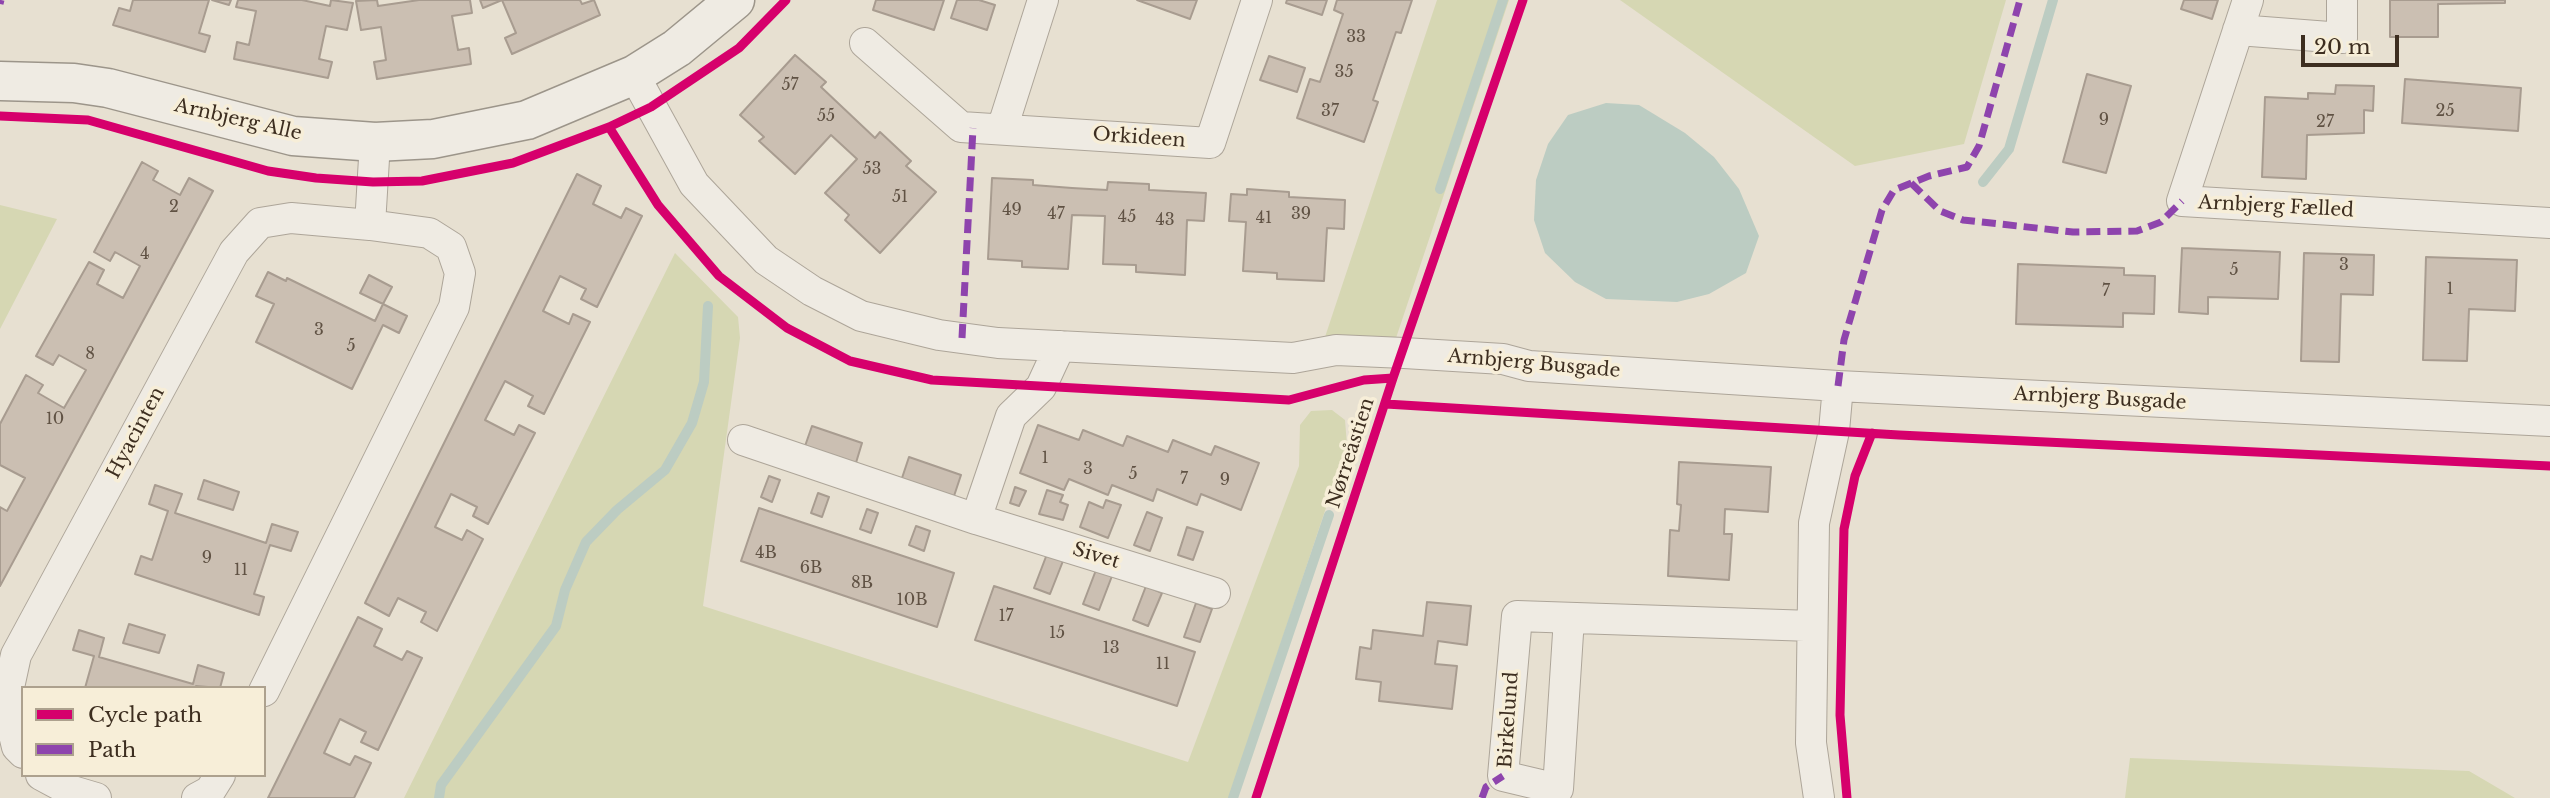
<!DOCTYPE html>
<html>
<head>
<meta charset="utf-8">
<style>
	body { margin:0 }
	#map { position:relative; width:2550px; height:798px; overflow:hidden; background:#e7e0d1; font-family:"Libre Baskerville",serif }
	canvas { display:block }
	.legend { position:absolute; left:21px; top:686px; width:245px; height:91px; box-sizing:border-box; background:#f7eed8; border:2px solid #ada18e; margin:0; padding:9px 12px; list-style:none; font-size:21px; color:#3d2e20 }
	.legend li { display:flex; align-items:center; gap:14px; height:35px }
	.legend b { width:35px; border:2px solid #ada18e }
	.scale { position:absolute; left:2301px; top:35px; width:98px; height:32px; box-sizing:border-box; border:4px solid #3d2e20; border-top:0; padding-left:9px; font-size:21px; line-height:24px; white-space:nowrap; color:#3d2e20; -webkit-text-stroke:5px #f7eed8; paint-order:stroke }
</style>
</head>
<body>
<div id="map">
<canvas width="2550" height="798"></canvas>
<ul class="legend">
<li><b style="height:9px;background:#d6006c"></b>Cycle path</li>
<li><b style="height:9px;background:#8e44ad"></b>Path</li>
</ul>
<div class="scale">20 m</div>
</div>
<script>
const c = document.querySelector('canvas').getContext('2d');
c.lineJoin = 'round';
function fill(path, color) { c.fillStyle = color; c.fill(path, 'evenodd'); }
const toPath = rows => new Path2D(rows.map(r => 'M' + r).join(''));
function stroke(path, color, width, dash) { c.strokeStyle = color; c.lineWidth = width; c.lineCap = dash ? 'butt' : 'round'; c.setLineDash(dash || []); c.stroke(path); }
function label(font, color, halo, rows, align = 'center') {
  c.font = font + ' "Libre Baskerville",serif'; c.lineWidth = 7; c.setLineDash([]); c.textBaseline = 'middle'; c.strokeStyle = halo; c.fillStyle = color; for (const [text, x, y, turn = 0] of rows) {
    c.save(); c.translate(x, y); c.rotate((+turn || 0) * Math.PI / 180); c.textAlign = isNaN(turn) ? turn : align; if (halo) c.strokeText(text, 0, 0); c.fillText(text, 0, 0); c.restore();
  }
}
const green = toPath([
	[1437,0,1509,0,1395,341,1325,337],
	[1620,0,2006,0,1964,144,1855,166],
	[0,205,57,219,0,329],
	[675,253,738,317,740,338,703,606,1188,762,1299,466,1300,425,1311,411,1332,410,1345,420,1347,445,1229,798,404,798],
	[2130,758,2469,771,2515,798,2125,798]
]);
const water = toPath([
	[1606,103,1639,105,1685,133,1714,157,1739,189,1759,236,1746,273,1709,294,1677,302,1606,299,1575,282,1545,253,1534,220,1536,180,1548,144,1568,115]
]);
const stream = toPath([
	[1983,182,2009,149,2053,0],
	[1440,189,1503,0],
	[439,798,441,785,556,626,565,590,586,542,617,510,665,470,692,423,704,382,708,306],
	[1233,798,1329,515]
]);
const building = toPath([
	[133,0,209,0,199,33,210,36,205,52,113,25,119,8,130,11,133,0],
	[212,0,231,0,229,5,212,0],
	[238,0,302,0,330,6,331,0,353,3,347,30,326,26,319,59,332,62,328,78,234,59,237,42,249,45,256,11,236,7,238,0],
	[377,0,378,6,419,0,470,0,472,13,452,16,458,50,469,48,471,64,377,79,374,62,386,60,381,27,361,30,356,1,377,0],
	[480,0,580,0,582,4,594,0,600,15,512,54,505,38,516,33,502,0,483,8,480,0],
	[876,0,944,0,934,30,873,10,876,0],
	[957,0,979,0,995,5,987,30,951,18,957,0],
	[1137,0,1197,0,1190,19,1137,0],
	[1287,0,1327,0,1322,15,1286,3,1287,0],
	[1337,0,1412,0,1401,33,1396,32,1373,100,1378,102,1364,142,1297,118,1310,79,1320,82,1343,14,1334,10,1337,0],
	[2184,0,2218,0,2212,19,2181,9,2184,0],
	[2390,0,2505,0,2505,3,2438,4,2438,37,2390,37,2390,0],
	[795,55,826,82,821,87,875,138,880,132,911,161,906,166,936,192,880,253,845,220,849,215,825,193,857,159,831,135,795,174,759,141,764,137,740,115,795,55],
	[1269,56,1305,68,1297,92,1260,80,1269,56],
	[2087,74,2131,86,2106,173,2063,162,2087,74],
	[2405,79,2521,88,2518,131,2402,123,2405,79],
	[2336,85,2374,86,2373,111,2364,110,2364,133,2307,135,2306,179,2262,177,2265,97,2308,99,2308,93,2335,94,2336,85],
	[142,162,158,171,153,180,180,195,189,178,213,191,0,586,0,507,7,511,25,478,0,465,0,424,26,375,43,385,38,393,64,408,86,370,59,355,53,365,36,356,89,262,104,270,97,284,123,298,140,266,115,252,110,261,94,252,142,162],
	[577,174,601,186,593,204,621,218,626,208,642,216,597,307,581,299,586,289,560,276,543,311,569,324,573,314,590,322,544,414,528,406,533,396,505,381,485,420,514,435,519,425,535,433,488,524,473,516,477,507,451,494,435,527,462,540,467,530,483,539,437,631,421,622,426,612,398,598,389,616,365,603,577,174],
	[992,178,1033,180,1033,185,1072,188,1107,190,1108,182,1149,184,1149,190,1206,193,1204,221,1187,220,1185,275,1136,272,1136,265,1103,264,1105,216,1072,215,1068,269,1022,267,1022,261,988,259,992,178],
	[1247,189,1289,192,1289,197,1345,200,1344,229,1327,228,1324,281,1277,279,1277,273,1243,271,1246,222,1229,221,1231,194,1247,195,1247,189],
	[2182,248,2280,252,2278,299,2208,297,2208,314,2179,312,2182,248],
	[2304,253,2374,255,2373,295,2341,294,2339,362,2301,361,2304,253],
	[2426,257,2517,260,2515,311,2469,309,2467,361,2423,360,2426,257],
	[2018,264,2124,268,2124,275,2155,276,2154,314,2123,313,2123,327,2016,324,2018,264],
	[268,272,286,281,287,278,375,321,383,304,407,316,399,333,383,325,352,389,256,342,274,304,256,296,268,272],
	[369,275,392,287,383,304,360,293,369,275],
	[1038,425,1079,440,1083,430,1123,446,1127,436,1168,452,1173,440,1211,455,1215,446,1259,463,1241,510,1201,494,1197,505,1157,489,1153,501,1112,485,1108,495,1069,479,1064,490,1020,473,1038,425],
	[812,426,862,443,855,466,804,449,812,426],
	[909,457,961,475,953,499,901,481,909,457],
	[1679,462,1771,467,1768,512,1725,509,1724,534,1732,534,1729,580,1668,576,1670,530,1679,531,1681,505,1677,504,1679,462],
	[769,476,780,480,772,502,761,497,769,476],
	[204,480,239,492,233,510,198,499,204,480],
	[155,485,182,494,175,513,266,543,272,524,298,532,291,551,270,545,254,594,264,597,259,615,135,574,141,556,152,560,168,511,149,504,155,485],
	[1015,487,1026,491,1019,506,1010,503,1015,487],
	[1047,490,1063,495,1060,502,1068,505,1063,520,1039,514,1047,490],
	[818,493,829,497,822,517,811,513,818,493],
	[1106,500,1121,505,1108,538,1080,527,1089,502,1103,508,1106,500],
	[759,508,954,573,937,627,741,561,759,508],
	[867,509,878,513,871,533,860,529,867,509],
	[1147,512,1162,518,1150,551,1134,545,1147,512],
	[916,526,930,531,924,551,909,545,916,526],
	[1187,527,1203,532,1193,560,1178,555,1187,527],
	[1047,554,1063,561,1050,594,1034,588,1047,554],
	[1096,570,1112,576,1099,610,1083,604,1096,570],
	[994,586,1195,652,1177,706,975,640,994,586],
	[1146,586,1162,593,1148,626,1133,620,1146,586],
	[1427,602,1471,606,1467,645,1438,641,1435,664,1457,666,1452,709,1379,701,1381,682,1356,679,1360,647,1371,649,1373,630,1423,636,1427,602],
	[1196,603,1212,609,1200,642,1184,637,1196,603],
	[358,617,382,629,374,646,402,660,407,651,422,658,378,750,361,742,366,732,340,719,324,753,350,765,355,756,371,763,354,798,268,798,358,617],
	[129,624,165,635,159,653,123,643,129,624],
	[79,630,104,638,99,657,193,684,198,665,224,673,220,688,196,686,196,688,85,688,94,656,73,650,79,630]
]);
const street = toPath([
	[2248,0,2182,201,2550,223],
	[2238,30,2342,38,2342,0],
	[865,43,961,127,1210,143,1257,0],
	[634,75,694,184,766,260,812,291,861,316,939,335,998,343,1293,358,1336,350,1404,353,1503,359,1529,366,1838,386,2550,421],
	[1002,129,1043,0],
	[370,225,375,142],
	[743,440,976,519,1215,593],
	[976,519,1011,416,1041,387,1060,346],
	[1569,618,1558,789,1503,776,1517,616,1812,626],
	[23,753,17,747,6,701,16,655,234,252,260,223,291,218,370,225,429,233,451,247,460,273,454,307,264,691],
	[41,775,69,790,96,798],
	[197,798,210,791,220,775],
	[1819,798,1811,743,1814,523,1834,431,1838,386]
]);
const secondary = toPath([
	[0,81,74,83,108,88,293,136,375,142,433,139,527,120,634,75,677,48,735,0]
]);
const quiet = toPath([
	[0,4,1,0],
	[1911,183,1940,211,1963,220,2073,232,2137,231,2161,222,2182,201],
	[962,338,973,128],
	[1838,386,1844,340,1882,210,1894,190,1929,176,1967,167,1979,146,2020,0],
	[1482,798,1486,787,1503,776]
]);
const cycleway = toPath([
	[0,116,88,120,268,171,316,178,373,182,422,181,513,163,609,127,651,107,739,48,786,0],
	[609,127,658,205,719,276,787,328,850,361,932,380,1289,400,1364,380,1393,378],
	[1386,404,1899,435,2550,466],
	[1256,798,1393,378,1523,0],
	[1847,798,1840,715,1844,529,1855,476,1872,433]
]);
const numberNames = [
	["33",1356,37],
	["35",1344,72],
	["57",790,85],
	["37",1330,111],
	["25",2445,111],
	["55",826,116],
	["9",2104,120],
	["27",2325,122],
	["53",872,169],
	["51",900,197],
	["2",174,207],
	["49",1012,210],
	["47",1056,214],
	["39",1301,214],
	["45",1127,217],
	["41",1264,218],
	["43",1165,220],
	["4",145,254],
	["3",2344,265],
	["5",2234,270],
	["1",2450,289],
	["7",2106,291],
	["3",319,330],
	["5",351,346],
	["8",90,354],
	["10",55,419],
	["1",1045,458],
	["3",1088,469],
	["5",1133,474],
	["7",1184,479],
	["9",1225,480],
	["4B",766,553],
	["9",207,558],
	["6B",811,568],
	["11",241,570],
	["8B",862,583],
	["10B",912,600],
	["17",1006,616],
	["15",1057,633],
	["13",1111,648],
	["11",1163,664]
];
const streetNames = [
	["Arnbjerg Alle",238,120,13],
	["Orkideen",1139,138,4],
	["Arnbjerg Fælled",2276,207,3],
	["Arnbjerg Busgade",1534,364,5],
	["Arnbjerg Busgade",2100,399,3],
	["Hyacinten",136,433,-62],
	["Nørreåstien",1351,453,-72],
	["Sivet",1096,556,17],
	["Birkelund",1509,720,-86]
];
fill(green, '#d6d7b3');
fill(water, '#bcccc2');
stroke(stream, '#bcccc2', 10);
fill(building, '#cbbfb2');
stroke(building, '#a89c90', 2);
stroke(street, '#ada599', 32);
stroke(secondary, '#9c958a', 41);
stroke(street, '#efebe3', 30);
stroke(secondary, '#efebe3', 38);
stroke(quiet, '#8e44ad', 7, [14, 7]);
stroke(cycleway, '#d6006c', 9);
label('16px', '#605244', null, numberNames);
label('19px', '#3d2e20', '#f7eed8', streetNames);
</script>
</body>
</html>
